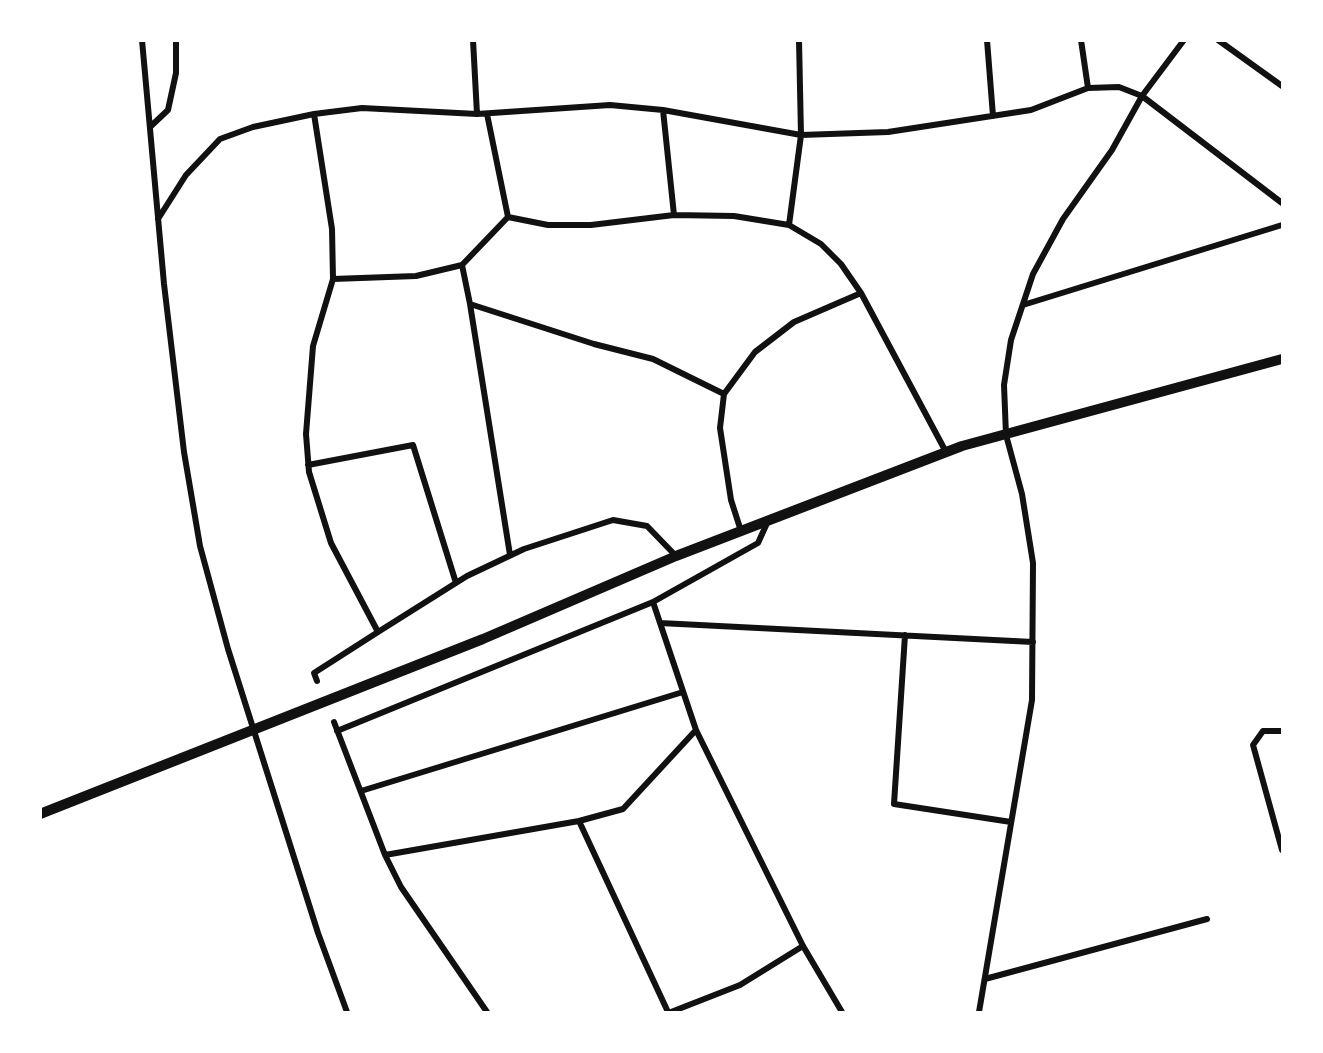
<!DOCTYPE html>
<html>
<head>
<meta charset="utf-8">
<style>
	body { margin:0 }
	#map { position:relative; width:1323px; height:1053px; overflow:hidden; background:#fff; font-family:"Zilla Slab",serif }
	canvas { display:block }
	.frame { position:absolute; inset:0; border:42px solid #fff; pointer-events:none }
</style>
</head>
<body>
<div id="map">
<canvas width="1323" height="1053"></canvas>
<div class="frame"></div>
</div>
<script>
const c = document.querySelector('canvas').getContext('2d');
c.lineJoin = 'round';
const toPath = rows => new Path2D(rows.map(r => 'M' + r).join(''));
function stroke(path, color, width, dash) { c.strokeStyle = color; c.lineWidth = width; c.lineCap = dash ? 'butt' : 'round'; c.setLineDash(dash || []); c.stroke(path); }
const minor = toPath([
	[142,40,164,284,184,452,200,546,228,649,318,933,347,1012],
	[473,40,477,114],
	[987,40,993,116],
	[1081,40,1088,88],
	[1218,40,1282,86],
	[663,110,674,215],
	[314,114,332,229,333,279,416,276,462,265,508,217,487,114],
	[150,127,168,110,176,73,176,40],
	[508,217,548,225,591,225,674,215,734,216,789,225,821,244,841,264,861,293],
	[158,219,186,175,220,139,253,127,314,114,362,108,477,114,610,105,663,110,801,135,888,132,1031,110,1088,88,1119,87,1142,96,1282,203],
	[789,225,801,135,799,40],
	[462,265,470,304,594,344,653,359,724,394,720,428,731,500,741,531],
	[470,304,510,555],
	[1023,305,1282,225],
	[724,394,755,352,794,322,861,293,946,452],
	[308,465,413,445,456,583],
	[653,602,696,730,803,946,842,1012],
	[660,623,1033,642],
	[378,632,467,576,524,549,613,520,647,526,676,556],
	[905,635,894,804,1011,822],
	[317,681,314,673,378,632,331,543,309,472,306,434,313,346,333,279],
	[334,722,385,855,401,887,487,1012],
	[337,731,653,602,758,543,768,521],
	[1282,731,1263,731,1253,745,1282,850],
	[361,791,683,692],
	[385,855,579,821],
	[985,979,1207,919],
	[668,1012,579,821,623,809,696,730],
	[671,1012,740,985,803,946],
	[979,1012,1032,700,1033,563,1022,494,1006,435,1004,385,1011,340,1033,274,1063,219,1112,150,1142,96,1184,40]
]);
const tertiary = toPath([
	[40,814,483,639,676,556,962,446,1282,359]
]);
stroke(minor, '#111', 6);
stroke(tertiary, '#111', 10);
</script>
</body>
</html>
